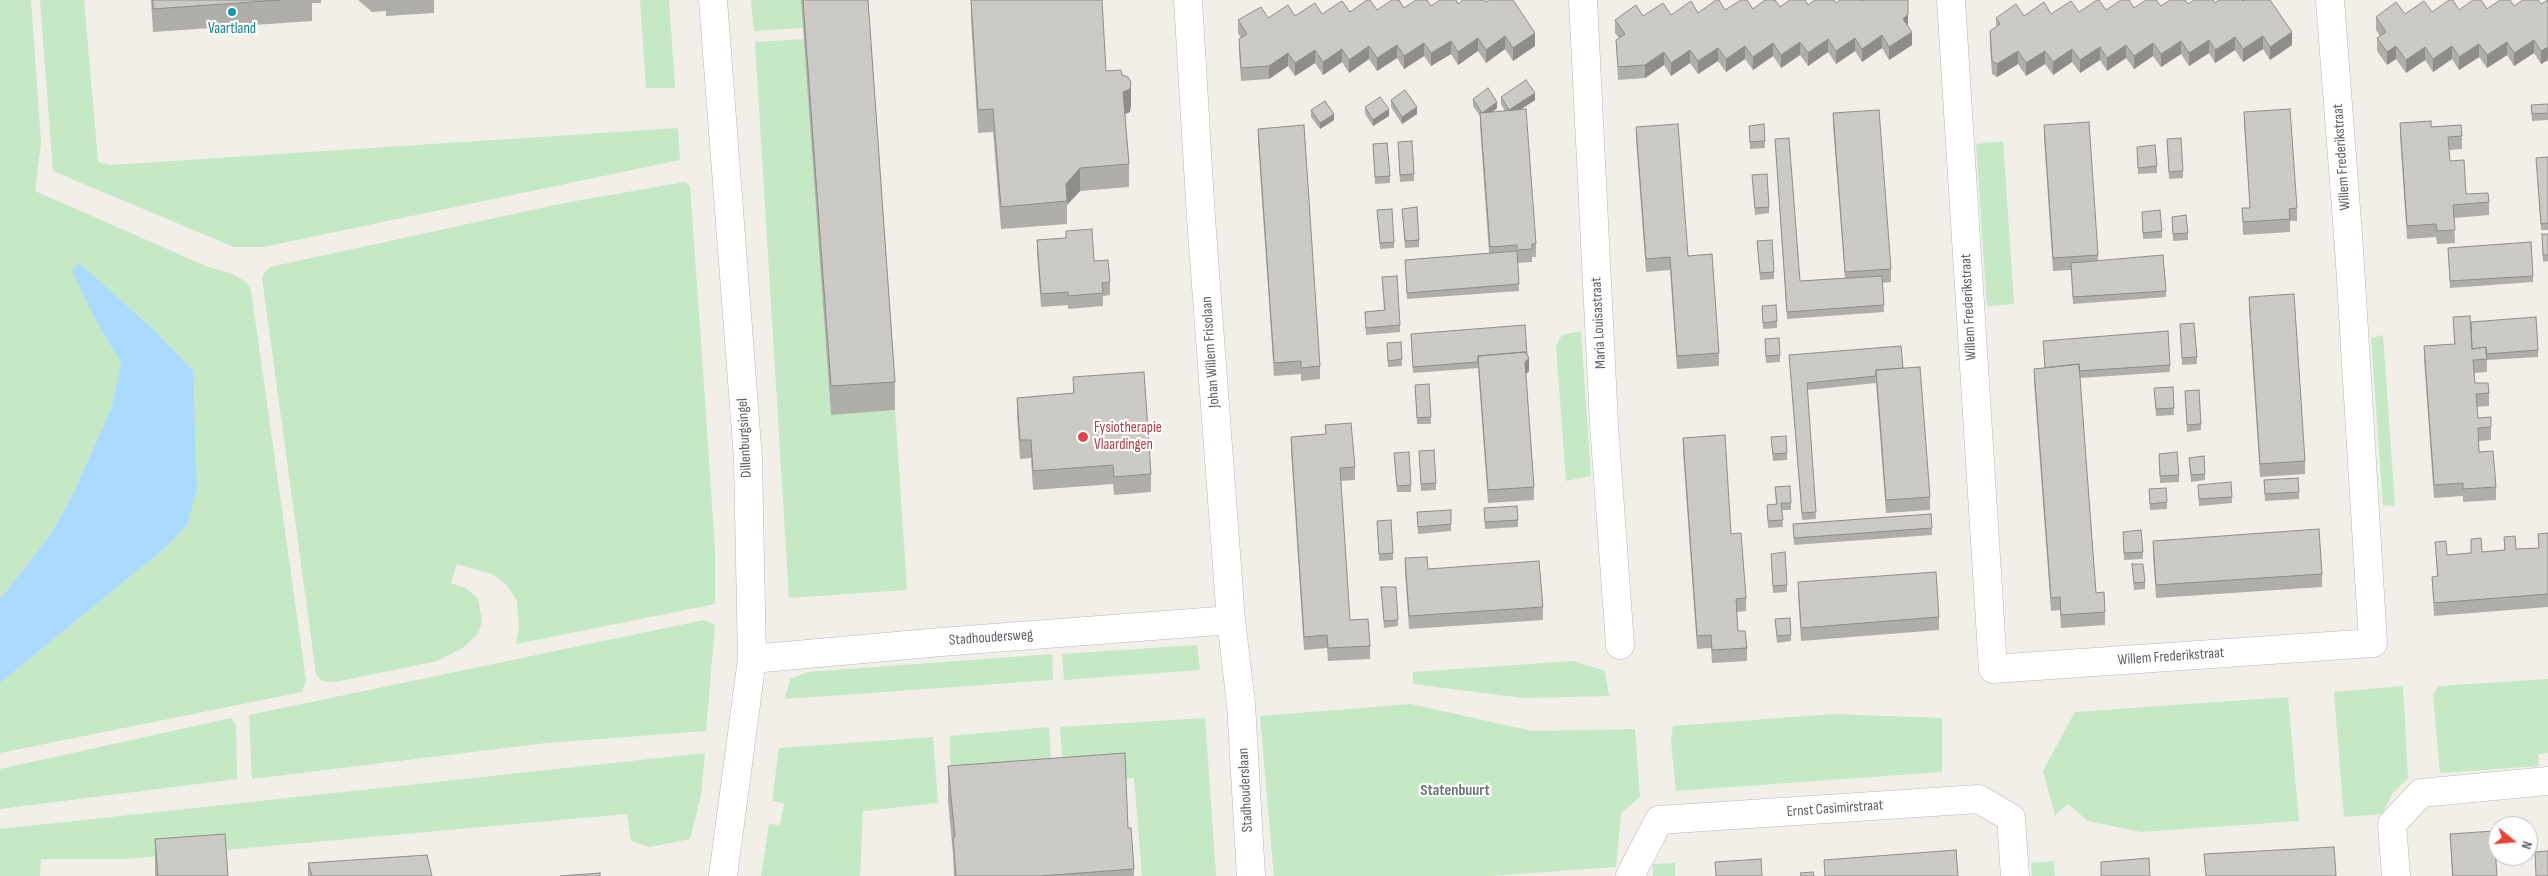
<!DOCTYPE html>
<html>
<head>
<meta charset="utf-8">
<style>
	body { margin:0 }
	#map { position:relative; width:2548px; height:876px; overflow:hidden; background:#f1efe8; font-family:"Sofia Sans Condensed",sans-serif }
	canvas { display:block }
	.north { position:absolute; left:2488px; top:816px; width:50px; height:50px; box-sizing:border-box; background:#fff; border:1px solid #bfc1c3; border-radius:50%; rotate:107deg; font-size:14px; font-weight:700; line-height:20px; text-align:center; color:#5f6368 }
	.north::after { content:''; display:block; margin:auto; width:18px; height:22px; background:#ea4335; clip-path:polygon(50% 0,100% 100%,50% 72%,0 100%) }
</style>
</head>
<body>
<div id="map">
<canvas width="2548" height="876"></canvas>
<div class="north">N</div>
</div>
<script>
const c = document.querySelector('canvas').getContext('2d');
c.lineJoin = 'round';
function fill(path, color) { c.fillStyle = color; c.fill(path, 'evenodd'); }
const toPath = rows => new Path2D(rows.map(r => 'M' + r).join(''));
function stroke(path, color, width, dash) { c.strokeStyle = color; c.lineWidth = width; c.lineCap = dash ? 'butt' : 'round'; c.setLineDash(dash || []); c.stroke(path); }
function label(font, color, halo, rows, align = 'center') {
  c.font = font + ' "Sofia Sans Condensed",sans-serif'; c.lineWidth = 4.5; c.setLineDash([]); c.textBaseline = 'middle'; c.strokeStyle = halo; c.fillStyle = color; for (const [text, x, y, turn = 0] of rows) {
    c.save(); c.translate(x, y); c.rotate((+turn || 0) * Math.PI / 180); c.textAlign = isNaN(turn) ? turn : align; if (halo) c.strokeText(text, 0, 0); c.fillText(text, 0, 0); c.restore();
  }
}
const green = toPath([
	[0,0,31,0,41,143,35,191,208,267,233,274,246,282,251,290,306,680,302,692,0,753,0,683,165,548,193,370,152,328,79,264,94,318,121,363,111,409,70,500,48,538,0,599],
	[40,0,84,0,98,162,110,165,678,128,680,160,263,247,234,247,53,171],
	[640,0,669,0,675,88,646,88],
	[751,0,801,0,803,28,754,31],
	[804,39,831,415,895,410,907,590,789,598,755,42],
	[2003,141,2014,304,1987,306,1976,144],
	[685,182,690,186,703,371,715,550,715,604,516,644,519,627,517,601,506,584,492,574,457,564,451,583,465,588,478,598,482,622,478,634,463,648,437,661,335,682,322,681,316,674,262,278,265,272,270,267,564,203],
	[1581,331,1591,476,1566,481,1556,346,1562,335],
	[2383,335,2395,506,2383,505,2371,338],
	[704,620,715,625,706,731,546,743,252,779,249,715],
	[1197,645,1200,670,1064,680,1062,654],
	[1052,654,1053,680,785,699,790,679,808,672],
	[1573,661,1605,671,1609,696,1523,698,1413,684,1413,672],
	[2548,679,2548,753,2538,754,2539,766,2440,773,2433,694,2439,686],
	[2403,686,2408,778,2393,793,2382,814,2344,817,2334,692],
	[2288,697,2299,821,2141,832,2088,821,2068,804,2055,815,2043,771,2075,712],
	[1411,704,1532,731,1635,729,1640,797,1621,813,1616,867,1490,876,1274,876,1260,716],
	[1834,714,1942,718,1942,772,1676,791,1671,740,1673,726],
	[231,718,236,725,237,779,0,809,0,769],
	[1205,718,1216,876,1142,876,1134,778,1070,782,1064,779,1060,727],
	[1049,727,1052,784,951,792,950,736],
	[933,737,938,803,863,811,860,876,761,876,769,824,780,825,784,803,772,801,779,748],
	[705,753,701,795,690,839,650,847,631,841,627,814,125,859,41,859,40,876,0,876,0,829],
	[2054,861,2055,876,2032,876,2031,863],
	[1675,863,1675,876,1653,876,1653,864]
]);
const water = toPath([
	[79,263,152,328,193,370,197,489,187,525,165,548,0,683,0,599,48,538,70,500,111,409,121,363,94,318,72,270]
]);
const minor = toPath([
	[713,0,748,459,752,659,723,876],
	[1188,0,1201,218,1231,620,1241,704,1251,876],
	[1583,0,1604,424,1620,645],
	[1951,0,1993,669,2373,643,2349,248,2330,0],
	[752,659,941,642,1231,620],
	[1630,876,1659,820,1979,799,2011,818,2015,876],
	[2396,876,2392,824,2421,793,2548,781]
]);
const wall = toPath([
	[151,0,321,0,321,3,312,3,312,21,153,32],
	[358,0,434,0,434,13,386,16,386,11,372,12],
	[801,0,868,0,895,382,895,410,831,415],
	[971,0,1106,71,1122,75,1131,105,1130,112,1125,114,1129,164,1129,187,1080,191,1067,205,1067,224,1001,229,993,132,978,133,971,20],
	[2548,0,2548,60,2541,64,2534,53,2514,66,2507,55,2487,68,2479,57,2459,70,2452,59,2433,72,2425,60,2406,73,2396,59,2387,65,2377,51,2377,38,2380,36,2376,30,2376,17,2459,10,2487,9,2514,6,2541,4],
	[1862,1,1908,27,1912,45,1889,60,1882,48,1862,62,1855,51,1836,64,1828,52,1808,66,1800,55,1781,68,1773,56,1753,70,1745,59,1726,72,1718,61,1698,74,1690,63,1671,76,1664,65,1645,78,1618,80,1616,40,1619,38,1615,33,1615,20,1643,16],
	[1486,2,1535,46,1513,61,1505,49,1486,63,1478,51,1458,65,1451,54,1431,66,1424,56,1404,69,1397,58,1377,71,1369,59,1349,73,1342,62,1323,75,1315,63,1295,76,1288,66,1269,79,1241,81,1239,52,1239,39,1241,38,1238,33,1238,20],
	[2215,3,2292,45,2270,60,2263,49,2243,62,2235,50,2215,63,2209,53,2189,66,2181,54,2161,67,2153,56,2134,69,2126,58,2107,71,2100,60,2080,73,2072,62,2053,75,2045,64,2026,76,2018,64,1997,77,1992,74,1990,44,1990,31,1996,27,1996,18],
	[1501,97,1535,100,1520,110,1536,244,1536,257,1532,257,1532,262,1517,263,1519,291,1407,299,1405,260,1489,253,1480,126,1480,116,1473,106,1473,99,1497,108,1493,112,1505,111,1501,104],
	[1391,100,1417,114,1402,124,1391,107],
	[2548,104,2548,120,2532,121,2531,105],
	[1365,107,1389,116,1373,126,1365,114],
	[1311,110,1334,120,1320,129,1311,117],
	[2244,112,2297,208,2297,221,2290,221,2290,232,2243,235,2242,208,2250,208,2244,125],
	[1833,113,1891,269,1891,282,1882,283,1884,312,1787,319,1775,139,1800,281,1845,278,1833,126],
	[2400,123,2431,127,2462,136,2462,149,2449,150,2450,161,2466,194,2489,202,2489,215,2454,218,2455,243,2437,244,2436,237,2407,239,2400,136],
	[2044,125,2098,255,2098,261,2166,291,2166,297,2073,304,2071,270,2053,271,2044,138],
	[1749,126,1765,141,1765,148,1750,149],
	[1636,127,1688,256,1719,353,1719,366,1677,369,1670,270,1646,272,1636,140],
	[1258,129,1320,366,1320,379,1301,381,1301,374,1274,376,1258,142],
	[2167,139,2183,171,2183,178,2169,179],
	[1398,142,1414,174,1414,181,1400,182],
	[1373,144,1390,176,1390,183,1375,184],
	[2137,147,2157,166,2157,173,2138,174],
	[2548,157,2548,230,2541,230,2536,158],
	[1752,175,1769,207,1769,213,1755,215],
	[1402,209,1419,240,1419,247,1405,248],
	[1377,210,1394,242,1394,248,1380,249],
	[2142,212,2162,231,2162,238,2143,239],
	[2172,217,2188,233,2188,240,2173,241],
	[2542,234,2548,234,2548,261,2543,262],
	[1037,240,1094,261,1110,282,1110,295,1103,296,1103,306,1068,309,1068,305,1041,307,1037,253],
	[1757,241,1774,272,1774,279,1760,280],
	[2448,248,2533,276,2533,282,2450,288],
	[1382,277,1400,325,1400,332,1366,335,1365,312,1384,310],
	[2249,297,2305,461,2305,474,2260,477,2249,310],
	[1762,306,1777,321,1777,328,1763,329],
	[2453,317,2471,322,2538,350,2538,357,2487,360,2487,372,2474,373,2475,383,2489,393,2489,406,2477,407,2478,418,2491,427,2491,440,2479,441,2479,452,2496,487,2496,500,2463,502,2463,496,2434,498,2424,359,2424,346,2454,344],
	[2180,324,2197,357,2197,364,2182,365],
	[1411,334,1527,355,1529,371,1526,374,1534,487,1534,500,1488,503,1478,368,1413,373],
	[1765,339,1780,355,1780,362,1766,363],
	[2043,341,2170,365,2170,372,2080,378,2096,593,2105,612,2105,625,2061,628,2060,610,2051,611,2034,382,2034,369,2045,368],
	[1401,342,1402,366,1388,367,1387,343],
	[1789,355,1903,368,1930,497,1930,510,1886,513,1876,383,1807,390,1816,519,1802,520],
	[1073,377,1151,474,1151,492,1114,495,1113,484,1033,490,1031,458,1020,459,1017,416,1017,398,1073,393],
	[1415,385,1431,417,1431,424,1417,424],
	[2173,387,2174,415,2156,416,2154,388],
	[2185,391,2201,424,2201,430,2187,432],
	[1325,425,1355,467,1355,480,1340,481,1350,620,1370,646,1370,659,1328,661,1327,648,1304,650,1291,450,1291,437,1325,434],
	[1771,437,1787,453,1787,460,1773,461],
	[1683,438,1731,534,1746,598,1746,611,1737,612,1738,631,1747,648,1747,661,1712,663,1711,648,1697,649,1683,451],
	[1419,451,1436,483,1436,490,1421,491],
	[1394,453,1411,485,1411,492,1397,492],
	[2159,454,2179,475,2179,482,2160,483],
	[2189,458,2205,474,2205,480,2191,482],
	[2264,480,2299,492,2299,499,2265,501],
	[2198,485,2232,497,2232,503,2199,506],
	[1775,487,1791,503,1791,510,1782,510,1783,527,1768,528,1767,505,1776,504],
	[2149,489,2167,502,2167,509,2150,510],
	[1484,508,1518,520,1518,527,1485,529],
	[1417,512,1451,524,1451,531,1418,534],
	[1931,514,1932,535,1794,545,1793,524],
	[1377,521,1393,553,1393,560,1379,561],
	[2123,532,2143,552,2143,559,2124,560],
	[2548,533,2548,607,2434,616,2432,577,2437,576,2435,542,2447,555,2471,553,2471,539,2482,552,2504,550,2504,537,2516,549,2538,548,2538,534],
	[2153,541,2322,574,2322,587,2156,598,2153,554],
	[1771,554,1787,585,1787,592,1773,593],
	[1405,558,1428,569,1543,607,1543,620,1409,629,1405,571],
	[2132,564,2145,582,2145,589,2134,590],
	[1798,582,1939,617,1939,630,1801,641,1798,595],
	[1381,587,1398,620,1398,626,1384,628],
	[1775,619,1791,635,1791,641,1777,643],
	[948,766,1128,828,1134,869,1134,876,954,876,953,854,948,801],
	[2450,834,2497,876,2452,876],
	[155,839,228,876,155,876],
	[308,863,432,876,308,876]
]);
const shadedWall = toPath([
	[1908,14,1908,27,1903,19],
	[1912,32,1912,45,1889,60,1889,47],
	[2292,32,2292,45,2270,60,2270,47],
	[1535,33,1535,46,1513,61,1513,48],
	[1882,35,1882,48,1862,62,1862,49],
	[1505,36,1505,49,1486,63,1486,50],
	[2263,36,2263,49,2243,62,2243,49],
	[2235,37,2235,50,2215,63,2215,50],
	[1478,38,1478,51,1458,65,1458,52],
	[1855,38,1855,51,1836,64,1836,51],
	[1828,39,1828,52,1808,66,1808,53],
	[2209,40,2209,53,2189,66,2189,53],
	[2534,40,2534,53,2514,66,2514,53],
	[1451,41,1451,54,1431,66,1431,53],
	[2181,41,2181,54,2161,67,2161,54],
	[1800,42,1800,55,1781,68,1781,55],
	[2507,42,2507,55,2487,68,2487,55],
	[1424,43,1424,56,1404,69,1404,56],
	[1773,43,1773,56,1753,70,1753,57],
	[2153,43,2153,56,2134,69,2134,56],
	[2479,44,2479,57,2459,70,2459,57],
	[1397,45,1397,58,1377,71,1377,58],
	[2126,45,2126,58,2107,71,2107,58],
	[1369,46,1369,59,1349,73,1349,60],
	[1745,46,1745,59,1726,72,1726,59],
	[2396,46,2396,59,2387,65,2387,52],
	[2452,46,2452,59,2433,72,2433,59],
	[2100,47,2100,60,2080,73,2080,60],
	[2425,47,2425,60,2406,73,2406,60],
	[2548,47,2548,60,2541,64,2541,51],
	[1718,48,1718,61,1698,74,1698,61],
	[1342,49,1342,62,1323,75,1323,62],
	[2072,49,2072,62,2053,75,2053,62],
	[1315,50,1315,63,1295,76,1295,63],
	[1690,50,1690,63,1671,76,1671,63],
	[2018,51,2018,64,1997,77,1997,64],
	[2045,51,2045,64,2026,76,2026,63],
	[1664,52,1664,65,1645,78,1645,65],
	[1288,53,1288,66,1269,79,1269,66],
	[1131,82,1131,105,1130,112,1123,115,1123,92],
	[1535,93,1535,100,1509,117,1509,110],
	[1497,102,1497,108,1482,119,1482,113],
	[1417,107,1417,114,1402,124,1402,117],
	[1389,109,1389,116,1373,126,1373,120],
	[1334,114,1334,120,1320,129,1320,123],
	[1080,168,1080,191,1067,205,1066,184],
	[1529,358,1529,371,1525,375,1525,362]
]);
const building = toPath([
	[153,0,280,0,153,9,153,0],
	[803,0,868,0,895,382,831,386,803,0],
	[971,0,1102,0,1106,71,1121,70,1122,75,1128,77,1131,82,1130,89,1123,92,1129,164,1080,168,1066,184,1067,201,1001,207,993,109,978,110,971,0],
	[1367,0,1370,0,1377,10,1392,0,1399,0,1404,8,1416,0,1427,0,1431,6,1440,0,1456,0,1458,4,1463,0,1484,0,1486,2,1489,0,1513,0,1535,33,1513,48,1505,36,1486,50,1478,38,1458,52,1451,41,1431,53,1424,43,1404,56,1397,45,1377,58,1369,46,1349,60,1342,49,1323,62,1315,50,1295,63,1288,53,1269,66,1241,68,1239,39,1247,34,1238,20,1261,7,1268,18,1288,5,1295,16,1315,3,1322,14,1342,1,1350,12,1367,0],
	[1716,0,1719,0,1725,10,1741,0,1747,0,1753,9,1765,0,1775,0,1780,7,1790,0,1805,0,1808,5,1815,0,1834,0,1836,3,1840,0,1862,0,1862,1,1864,0,1908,0,1908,14,1903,19,1912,32,1889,47,1882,35,1862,49,1855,38,1836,51,1828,39,1808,53,1800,42,1781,55,1773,43,1753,57,1745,46,1726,59,1718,48,1698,61,1690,50,1671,63,1664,52,1645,65,1618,67,1616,40,1625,34,1615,20,1636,5,1643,16,1663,3,1671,15,1691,1,1698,13,1716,0],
	[2097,0,2099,0,2106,10,2121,0,2129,0,2134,8,2146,0,2156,0,2161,6,2170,0,2185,0,2188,4,2194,0,2213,0,2215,3,2219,0,2242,0,2243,1,2244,0,2270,0,2292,32,2270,47,2263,36,2243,49,2235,37,2215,50,2209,40,2189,53,2181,41,2161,54,2153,43,2134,56,2126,45,2107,58,2100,47,2080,60,2072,49,2053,62,2045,51,2026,63,2018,51,1997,64,1992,61,1990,31,2000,24,1996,18,2016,4,2024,16,2044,2,2051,14,2071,1,2079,12,2097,0],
	[2449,0,2453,0,2459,10,2473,0,2481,0,2487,9,2500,0,2510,0,2514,6,2523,0,2538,0,2541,4,2548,0,2548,47,2541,51,2534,40,2514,53,2507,42,2487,55,2479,44,2459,57,2452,46,2433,59,2425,47,2406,60,2396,46,2387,52,2377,38,2386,32,2376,17,2396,2,2405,14,2424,1,2432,12,2449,0],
	[1526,80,1535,93,1509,110,1501,97,1526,80],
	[1488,88,1497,102,1482,113,1473,99,1488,88],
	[1405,90,1417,107,1402,117,1391,100,1405,90],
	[1380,97,1389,109,1373,120,1365,107,1380,97],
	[1325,101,1334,114,1320,123,1311,110,1325,101],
	[2548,104,2548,113,2532,114,2531,105,2548,104],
	[1526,109,1536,244,1532,244,1532,249,1517,250,1517,245,1490,247,1480,113,1526,109],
	[2290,109,2297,208,2289,209,2290,219,2243,222,2242,208,2250,208,2244,112,2290,109],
	[1879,110,1891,269,1845,272,1833,113,1879,110],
	[2431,121,2431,127,2461,125,2462,136,2448,137,2450,161,2464,160,2466,194,2488,193,2489,202,2453,205,2455,230,2437,231,2436,224,2407,226,2400,123,2431,121],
	[2089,122,2098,255,2053,258,2044,125,2089,122],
	[1678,124,1688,256,1712,254,1719,353,1677,356,1670,257,1646,259,1636,127,1678,124],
	[1764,124,1765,141,1750,142,1749,126,1764,124],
	[1304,125,1320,366,1301,368,1301,361,1274,363,1258,129,1304,125],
	[1789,138,1800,281,1882,276,1884,305,1787,312,1775,139,1789,138],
	[2181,138,2183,171,2169,172,2167,139,2181,138],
	[1412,141,1414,174,1400,175,1398,142,1412,141],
	[1387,143,1390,176,1375,177,1373,144,1387,143],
	[2155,145,2157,166,2138,168,2137,147,2155,145],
	[2548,157,2548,223,2541,224,2536,158,2548,157],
	[1767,174,1769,207,1755,208,1752,175,1767,174],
	[1417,207,1419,240,1405,241,1402,209,1417,207],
	[1392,209,1394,242,1380,243,1377,210,1392,209],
	[2160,210,2162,231,2143,233,2142,212,2160,210],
	[2186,215,2188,233,2173,234,2172,217,2186,215],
	[1092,229,1094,261,1108,260,1110,282,1102,283,1103,293,1068,296,1068,292,1041,294,1037,240,1066,238,1066,231,1092,229],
	[2542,234,2548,234,2548,255,2543,255,2542,234],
	[1772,240,1774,272,1760,273,1757,241,1772,240],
	[2531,242,2533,276,2450,281,2448,248,2531,242],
	[1517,251,1519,284,1407,293,1405,260,1517,251],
	[2163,255,2166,291,2073,297,2071,263,2163,255],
	[1397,276,1400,325,1366,328,1365,312,1385,310,1382,277,1397,276],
	[2294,294,2305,461,2260,464,2249,297,2294,294],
	[1776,305,1777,321,1763,323,1762,306,1776,305],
	[2470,316,2472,349,2486,347,2487,359,2473,360,2475,383,2488,383,2489,393,2476,394,2478,418,2491,417,2491,427,2478,428,2479,452,2493,451,2496,487,2463,489,2463,483,2434,485,2424,346,2455,344,2453,317,2470,316],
	[2536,317,2538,350,2486,354,2486,347,2472,349,2471,322,2536,317],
	[2194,323,2197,357,2182,358,2180,324,2194,323],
	[1525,325,1527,355,1525,352,1478,356,1478,362,1413,367,1411,334,1525,325],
	[2168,331,2170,365,2079,371,2079,364,2045,368,2043,341,2168,331],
	[1779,338,1780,355,1766,356,1765,339,1779,338],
	[1401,342,1402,359,1388,361,1387,343,1401,342],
	[1901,346,1903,368,1876,370,1876,376,1807,383,1816,512,1802,513,1789,355,1901,346],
	[1525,352,1529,358,1525,362,1534,487,1488,490,1478,356,1525,352],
	[2079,364,2096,593,2104,592,2105,612,2061,615,2060,597,2051,598,2034,369,2079,364],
	[1920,367,1930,497,1886,500,1876,370,1920,367],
	[1144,372,1151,474,1114,477,1113,465,1033,471,1031,440,1020,440,1017,398,1074,393,1073,377,1144,372],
	[1429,384,1431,417,1417,418,1415,385,1429,384],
	[2173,387,2174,408,2156,409,2154,388,2173,387],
	[2199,390,2201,424,2187,425,2185,391,2199,390],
	[1351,423,1355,467,1340,468,1350,620,1368,619,1370,646,1328,648,1327,635,1304,637,1291,437,1326,434,1325,425,1351,423],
	[1725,435,1731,534,1741,533,1746,598,1736,599,1738,631,1745,631,1747,648,1712,650,1711,635,1697,636,1683,438,1725,435],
	[1786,436,1787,453,1773,454,1771,437,1786,436],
	[1434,450,1436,483,1421,484,1419,451,1434,450],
	[1409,452,1411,485,1397,486,1394,453,1409,452],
	[2177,452,2179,475,2160,476,2159,454,2177,452],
	[2204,456,2205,474,2191,475,2189,458,2204,456],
	[2298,478,2299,492,2265,494,2264,480,2298,478],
	[2231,482,2232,497,2199,499,2198,485,2231,482],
	[1790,486,1791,503,1781,503,1783,520,1768,521,1767,505,1777,504,1775,487,1790,486],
	[2166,488,2167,502,2150,504,2149,489,2166,488],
	[1517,506,1518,520,1485,522,1484,508,1517,506],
	[1451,510,1451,524,1418,527,1417,512,1451,510],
	[1931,514,1932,528,1794,538,1793,524,1931,514],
	[1391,520,1393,553,1379,554,1377,521,1391,520],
	[2319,529,2322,574,2156,585,2153,541,2319,529],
	[2141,530,2143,552,2124,553,2123,532,2141,530],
	[2548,533,2548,594,2434,603,2432,577,2438,576,2435,542,2446,541,2447,555,2471,553,2471,539,2481,538,2482,552,2505,550,2504,537,2515,536,2516,549,2539,548,2538,534,2548,533],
	[1785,552,1787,585,1773,586,1771,554,1785,552],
	[1427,557,1428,569,1539,561,1543,607,1409,616,1405,558,1427,557],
	[2132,564,2143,564,2145,582,2134,583,2132,564],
	[1936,572,1939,617,1801,628,1798,582,1936,572],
	[1381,587,1396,587,1398,620,1384,621,1381,587],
	[1790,618,1791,635,1777,636,1775,619,1790,618],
	[1125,753,1128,828,1131,828,1134,869,1040,876,956,876,953,838,955,837,948,766,1125,753],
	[2494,831,2497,876,2453,876,2450,834,2494,831],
	[225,834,228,876,158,876,155,839,225,834],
	[2334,847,2336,876,2206,876,2204,854,2334,847],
	[1956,850,1958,876,1825,876,1824,860,1956,850],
	[2548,851,2548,876,2536,876,2535,852,2548,851],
	[427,855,432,876,312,876,308,863,427,855],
	[2149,858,2150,876,2101,876,2101,862,2149,858],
	[1761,859,1762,876,1716,876,1715,862,1761,859],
	[1813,872,1814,876,1801,876,1800,873,1813,872],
	[600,873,600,876,560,876,600,873]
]);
const markers = [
	[232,12,5,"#0f9aa8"],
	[1083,437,6,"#e0444e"]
];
const cultureNames = [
	["Vaartland",232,29]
];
const streetNames = [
	["Willem Frederikstraat",2342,157,-94],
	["Willem Frederikstraat",1969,307,-93],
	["Maria Louisastraat",1599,323,-93],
	["Johan Willem Frisolaan",1211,352,-94],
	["Dillenburgsingel",745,438,-93],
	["Stadhoudersweg",991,638,-4],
	["Willem Frederikstraat",2171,657,-4],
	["Stadhouderslaan",1246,790,-93],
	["Ernst Casimirstraat",1835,809,-4]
];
const healthNames = [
	["Fysiotherapie",1094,428],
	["Vlaardingen",1094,445]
];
const neighbourhoodNames = [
	["Statenbuurt",1455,791]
];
fill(green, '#c5e8c5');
fill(water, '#aadaff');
stroke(minor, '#b5b8bc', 29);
stroke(minor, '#fff', 28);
fill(wall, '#afaea9');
fill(shadedWall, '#8f8d8a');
fill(building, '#cccac5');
stroke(building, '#8f8d8a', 1);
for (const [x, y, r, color] of markers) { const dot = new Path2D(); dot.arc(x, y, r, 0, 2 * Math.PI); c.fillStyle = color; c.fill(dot); stroke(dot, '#fff', 2); }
label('15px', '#0d838f', '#fff', cultureNames);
label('15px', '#5f6368', '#fff', streetNames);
label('15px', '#be3a42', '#fff', healthNames, 'left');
label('bold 16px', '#70757a', '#fff', neighbourhoodNames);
</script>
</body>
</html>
